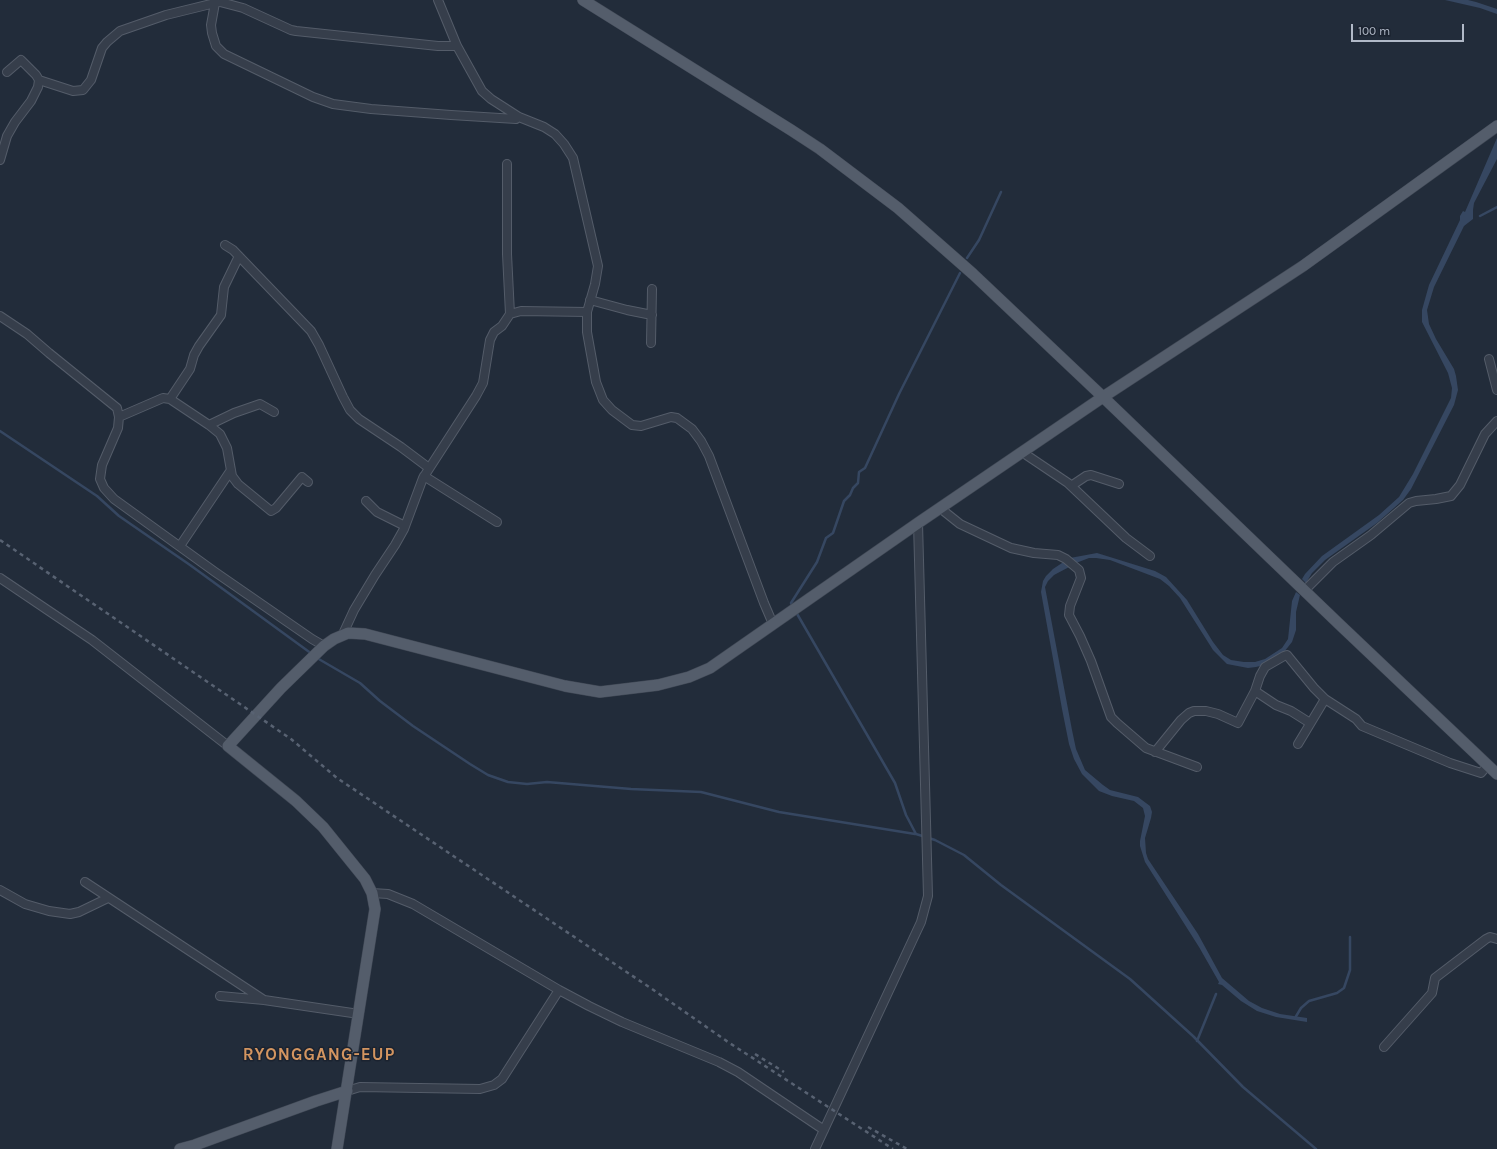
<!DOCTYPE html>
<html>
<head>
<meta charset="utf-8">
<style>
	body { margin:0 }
	#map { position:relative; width:1497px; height:1149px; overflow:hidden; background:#222c3a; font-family:Karla,sans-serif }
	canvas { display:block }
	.scale { position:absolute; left:1351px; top:24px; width:113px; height:18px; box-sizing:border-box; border:2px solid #b1b9c7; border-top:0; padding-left:5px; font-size:12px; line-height:14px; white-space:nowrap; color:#b1b9c7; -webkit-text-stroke:3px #1b2330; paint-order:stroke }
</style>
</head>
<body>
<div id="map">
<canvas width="1497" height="1149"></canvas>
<div class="scale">100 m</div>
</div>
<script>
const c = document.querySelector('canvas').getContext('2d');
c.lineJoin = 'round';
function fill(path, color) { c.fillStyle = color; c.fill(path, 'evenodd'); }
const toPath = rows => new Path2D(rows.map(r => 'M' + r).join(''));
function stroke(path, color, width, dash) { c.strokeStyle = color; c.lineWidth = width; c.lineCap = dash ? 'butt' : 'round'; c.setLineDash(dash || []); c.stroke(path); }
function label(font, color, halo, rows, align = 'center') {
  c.font = font + ' Karla,sans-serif'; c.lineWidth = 3; c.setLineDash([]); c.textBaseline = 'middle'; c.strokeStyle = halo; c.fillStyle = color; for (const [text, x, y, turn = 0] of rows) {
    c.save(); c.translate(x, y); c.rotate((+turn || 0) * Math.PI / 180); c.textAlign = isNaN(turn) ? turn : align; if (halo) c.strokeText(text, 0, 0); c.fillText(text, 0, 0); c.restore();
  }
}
const water = toPath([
	[1445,0,1468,0,1476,2,1497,9,1497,14,1480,8],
	[1497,138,1497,159,1474,203,1473,210,1473,219,1464,226,1434,287,1427,310,1429,324,1436,339,1454,369,1456,376,1458,390,1454,405,1411,489,1403,500,1377,523,1325,560,1312,573,1306,583,1302,579,1305,574,1322,556,1379,515,1399,497,1413,474,1451,398,1452,388,1448,373,1422,322,1422,310,1429,285,1460,220,1460,216,1463,211,1465,212],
	[1097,553,1155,571,1166,577,1187,600,1213,642,1223,655,1231,660,1244,662,1255,662,1265,659,1282,648,1288,639,1292,601,1296,592,1300,595,1296,612,1296,630,1292,642,1284,652,1264,665,1256,667,1248,668,1227,664,1213,650,1180,598,1169,586,1160,579,1110,560,1096,558,1089,558,1076,563,1070,558],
	[1065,561,1071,566,1054,575,1048,581,1045,587,1072,730,1076,749,1085,770,1103,785,1110,790,1138,797,1150,806,1152,812,1151,818,1145,838,1146,853,1148,859,1198,934,1222,978,1249,1001,1262,1008,1280,1014,1307,1018,1307,1022,1276,1017,1257,1011,1241,1001,1222,985,1218,984,1219,982,1199,947,1145,862,1140,846,1140,841,1145,816,1143,808,1134,801,1112,796,1099,791,1082,774,1074,759,1069,744,1062,709,1041,592,1043,581,1046,576,1053,569]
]);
const stream = toPath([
	[1480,216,1497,207],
	[967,258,979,240,1001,192],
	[0,431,97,496,119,516,190,565,312,654],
	[793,608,791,603,817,562,826,538,833,533,844,501,850,495,853,488,858,483,859,472,865,468,899,394,960,273],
	[796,612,895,783,906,815,916,834,935,840,964,855,1001,885,1130,979,1193,1036,1243,1087,1316,1149],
	[317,658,360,683,380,701,413,726,470,764,488,775,508,782,527,784,547,782,631,789,701,792,779,812,915,834],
	[1295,1018,1301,1008,1309,1001,1337,993,1344,988,1350,970,1350,937],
	[1197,1041,1216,994]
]);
const minor = toPath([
	[438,0,457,46,482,91,491,99,519,117,544,127,555,134,564,144,573,158,598,266,595,284,587,312,587,332,596,382,603,400,612,410,632,425,641,426,671,417,677,418,692,429,701,441,709,456,764,603,773,624],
	[220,2,243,8,291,30,296,31,438,46,457,46],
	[215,3,211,25,212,33,216,46,224,54,313,97,333,104,371,109,451,115,516,119,519,117],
	[39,80,73,91,83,90,91,80,102,48,107,42,120,31,166,15,219,2],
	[0,160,7,136,15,122,31,101,38,87,39,80,36,75,21,60,7,72],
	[507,164,507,254,510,314],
	[225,245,233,250,311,331,319,345,343,397,350,410,359,419,401,447,429,468],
	[590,300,627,310,652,315],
	[0,316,27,334,49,353,117,408,119,417,118,428,102,465,100,479,104,488,114,499,215,572,312,639,324,646],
	[651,343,652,289],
	[1489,359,1497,390],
	[170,399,190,369,194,355,199,346,221,315,224,287,239,256],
	[119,417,163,398,170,399,209,425,220,434,227,448,232,476,238,484,271,511,276,508,302,477,308,482],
	[209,425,234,413,260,404,274,412],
	[1022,452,1068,483,1126,538,1150,556],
	[424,476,497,522],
	[1071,486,1086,476,1091,475,1119,484],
	[366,501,377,512,405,526],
	[940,508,960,524,1011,548,1034,553,1058,555,1066,559,1079,570,1081,578,1070,606,1069,615,1080,636,1091,661,1111,717,1117,723,1146,748,1197,767],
	[180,546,231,470],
	[0,578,92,640,228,746],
	[1304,591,1333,562,1371,535,1409,503,1416,501,1436,499,1451,496,1460,485,1485,434,1497,421],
	[342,636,354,610,375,575,395,545,404,529,423,478,476,396,483,383,490,340,494,332,502,326,510,314,521,311,587,312],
	[1255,691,1276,705,1291,711,1310,723],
	[1298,744,1325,699],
	[1155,752,1181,720,1189,713,1194,711,1206,711,1218,714,1238,723,1255,691,1260,676,1265,667,1284,656,1287,655,1314,688,1325,699,1356,719,1362,726,1450,763,1481,773,1487,766],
	[85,882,264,1000],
	[0,890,25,904,49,911,70,914,79,912,108,898],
	[372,893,388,894,413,904,559,990,589,1006,622,1022,719,1062,738,1072,824,1130],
	[220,996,264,1000,359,1014],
	[1384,1047,1432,993,1435,978,1486,939,1490,937,1497,939],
	[347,1091,360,1087,480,1089,494,1085,502,1079,559,990],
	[815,1149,921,922,928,896,918,523]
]);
const major = toPath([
	[583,0,791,130,820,149,898,208,973,274,1103,397,1338,623,1497,774],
	[180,1149,195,1145,316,1101,347,1091],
	[337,1149,375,909,372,893,365,879,323,827,296,801,228,746,281,688,324,646,334,639,348,633,365,634,565,686,600,692,658,685,689,677,710,668,918,523,1103,397,1303,266,1497,126]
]);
const rail = toPath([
	[0,540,291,739,337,778,652,989,728,1042,893,1149],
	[755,1054,784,1072],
	[868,1127,907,1149]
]);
const districtNames = [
	["RYONGGANG-EUP",319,1055]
];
fill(water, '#364761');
stroke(stream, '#364761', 2.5);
stroke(minor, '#545c69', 10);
stroke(major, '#3f4754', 12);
stroke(minor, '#363e4b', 8);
stroke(major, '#545d6b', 11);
stroke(rail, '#586272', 2.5, [4, 4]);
c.letterSpacing = '1px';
label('bold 17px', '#d39560', '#1b2330', districtNames);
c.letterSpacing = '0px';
</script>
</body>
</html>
